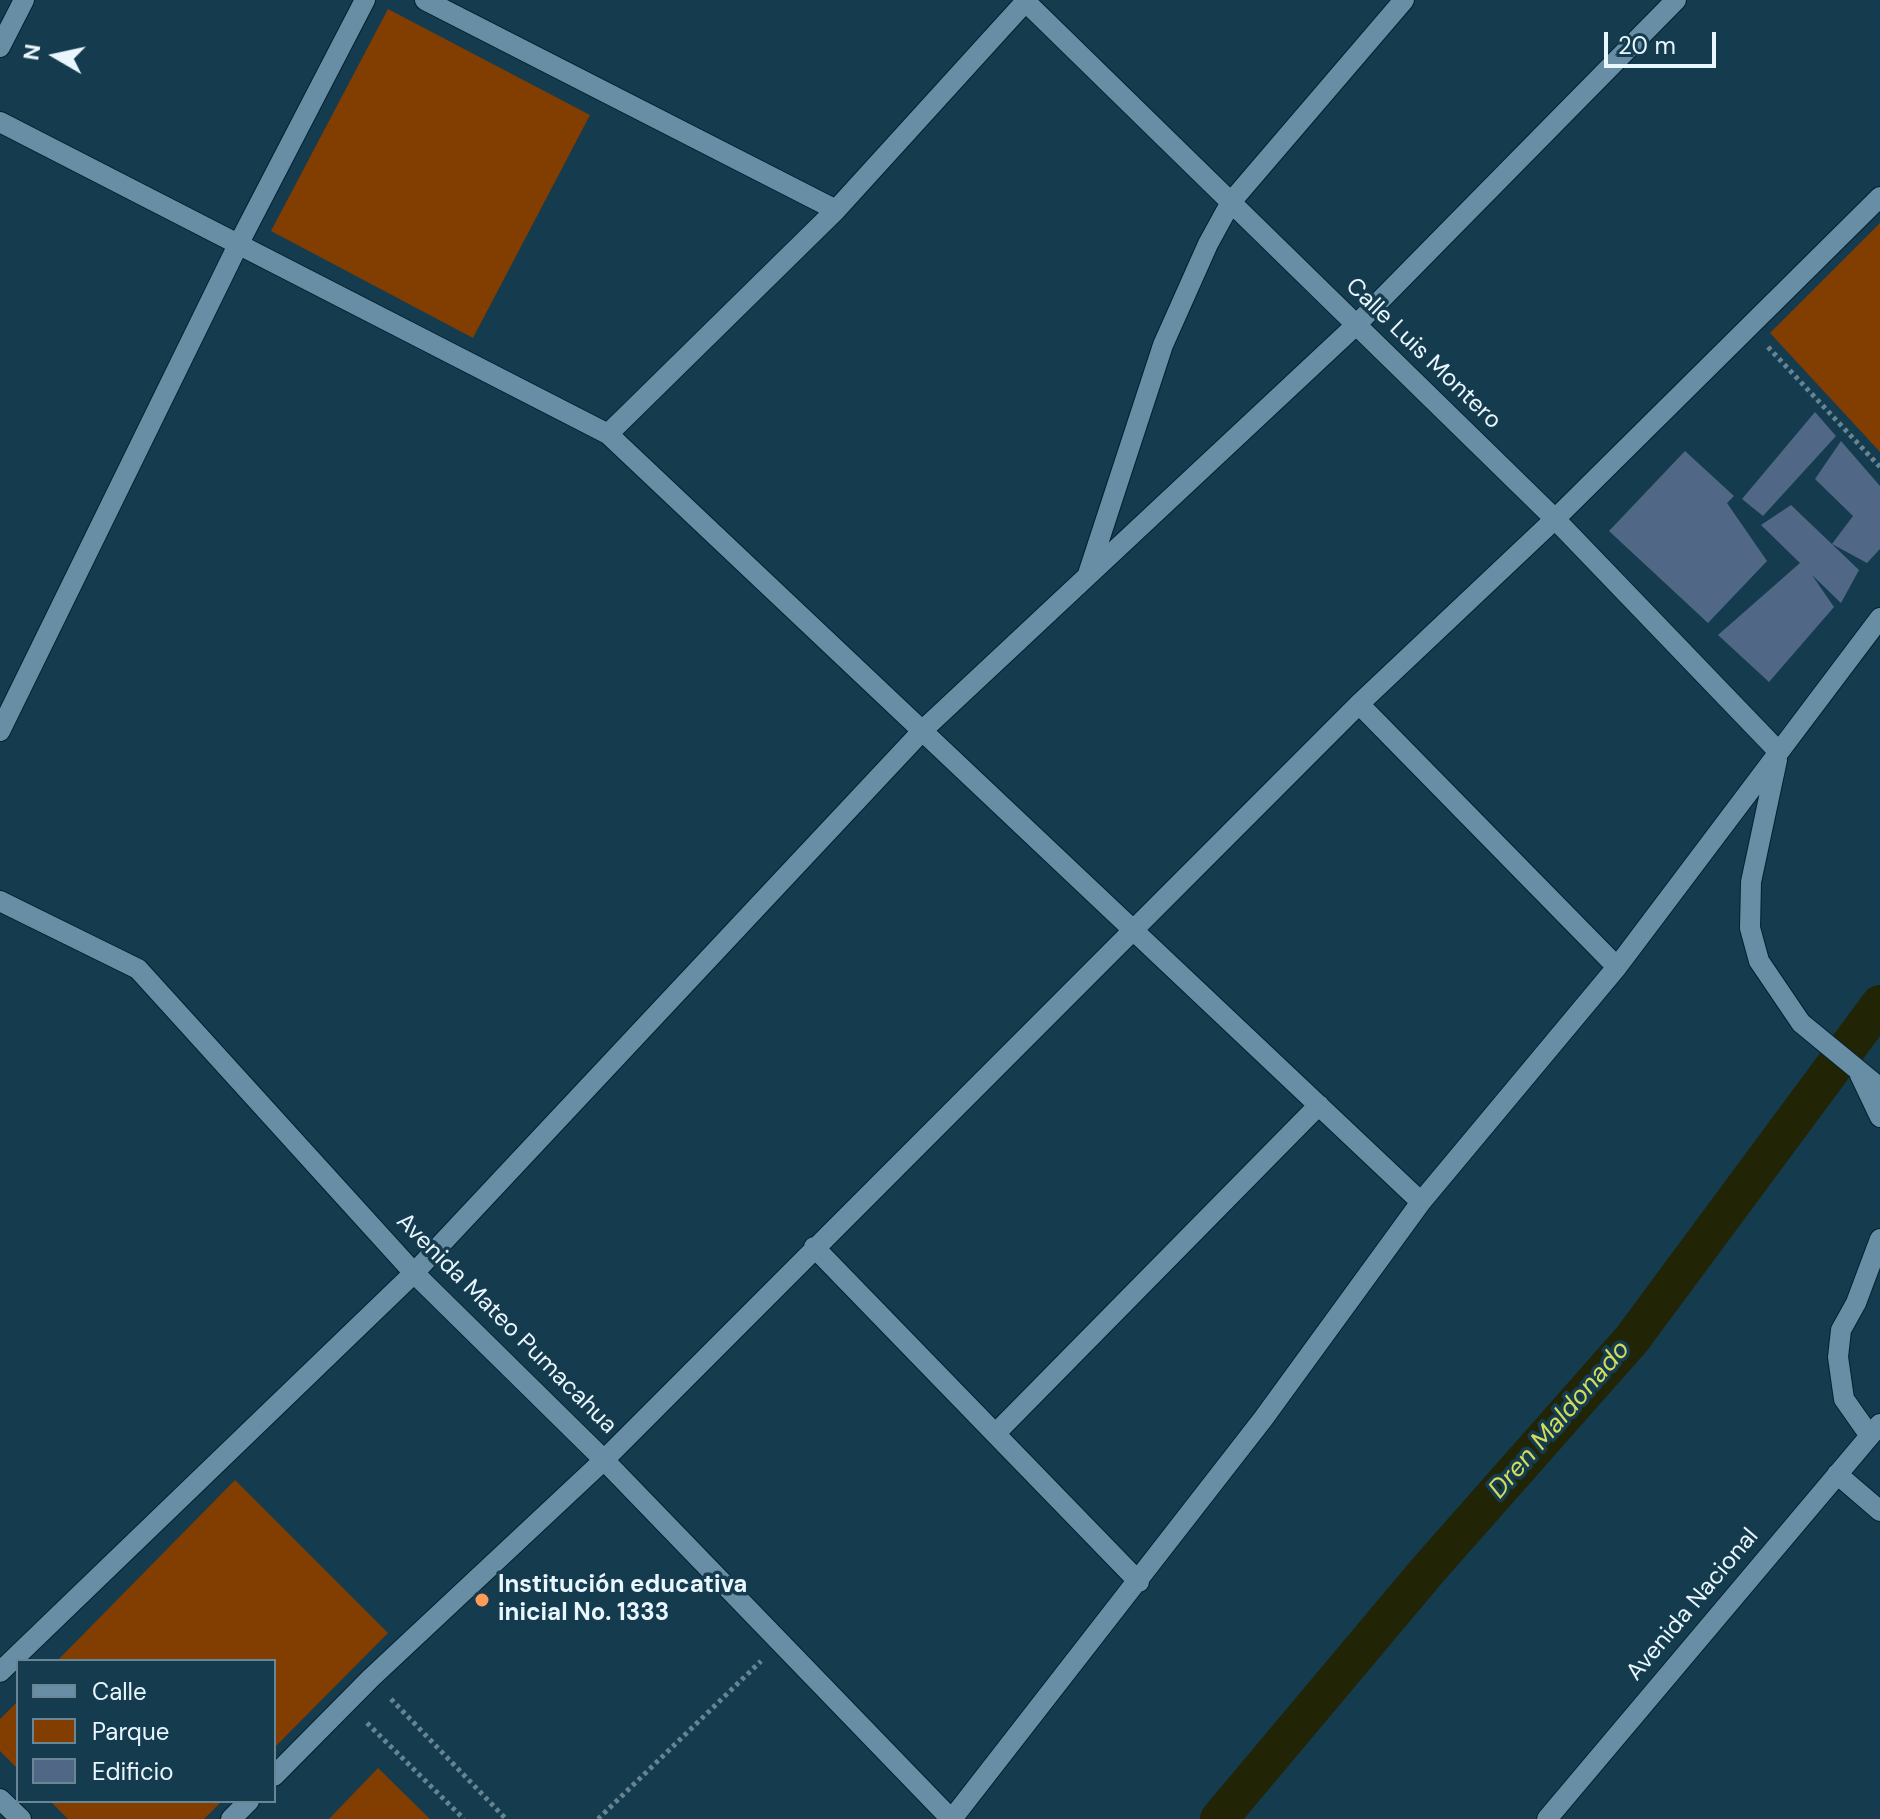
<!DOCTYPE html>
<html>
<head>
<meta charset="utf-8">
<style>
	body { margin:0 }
	#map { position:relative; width:1880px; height:1819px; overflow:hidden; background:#143b4e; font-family:"DM Sans",sans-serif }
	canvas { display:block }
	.legend { position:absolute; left:16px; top:1659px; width:260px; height:144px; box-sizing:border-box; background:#143b4e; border:2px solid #698694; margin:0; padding:10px 14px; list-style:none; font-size:24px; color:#e9f6fd }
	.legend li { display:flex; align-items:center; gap:16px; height:40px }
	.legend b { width:40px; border:2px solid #698694 }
	.north { position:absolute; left:16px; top:16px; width:80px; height:80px; -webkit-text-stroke:6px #143b4e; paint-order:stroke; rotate:279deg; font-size:22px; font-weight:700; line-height:32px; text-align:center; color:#e9f6fd }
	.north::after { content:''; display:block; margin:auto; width:28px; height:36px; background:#e9f6fd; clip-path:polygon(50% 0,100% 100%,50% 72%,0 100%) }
	.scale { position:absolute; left:1604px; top:32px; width:112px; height:36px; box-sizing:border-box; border:4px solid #e9f6fd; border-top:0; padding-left:10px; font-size:24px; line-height:28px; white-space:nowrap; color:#e9f6fd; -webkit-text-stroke:6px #143b4e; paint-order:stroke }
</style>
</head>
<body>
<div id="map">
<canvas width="1880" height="1819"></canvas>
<ul class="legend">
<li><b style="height:10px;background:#678ea4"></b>Calle</li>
<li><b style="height:22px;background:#823d00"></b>Parque</li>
<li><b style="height:22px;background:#506885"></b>Edificio</li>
</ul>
<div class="north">N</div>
<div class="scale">20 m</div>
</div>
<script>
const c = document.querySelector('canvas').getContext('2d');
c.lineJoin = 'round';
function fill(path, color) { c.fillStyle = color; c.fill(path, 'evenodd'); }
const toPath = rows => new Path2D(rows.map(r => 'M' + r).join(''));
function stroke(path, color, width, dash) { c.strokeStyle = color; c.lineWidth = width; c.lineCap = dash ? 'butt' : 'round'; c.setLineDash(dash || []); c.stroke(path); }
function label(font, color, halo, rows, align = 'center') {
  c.font = font + ' "DM Sans",sans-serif'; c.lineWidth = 7; c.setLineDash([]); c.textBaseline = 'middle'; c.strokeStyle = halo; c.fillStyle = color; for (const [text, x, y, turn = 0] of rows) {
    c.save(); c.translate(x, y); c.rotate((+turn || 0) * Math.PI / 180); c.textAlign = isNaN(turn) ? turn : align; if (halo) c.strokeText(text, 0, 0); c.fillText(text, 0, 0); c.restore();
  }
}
const green = toPath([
	[388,9,590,115,473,338,271,231],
	[1880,223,1880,452,1770,333],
	[235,1480,388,1633,274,1748,274,1661,57,1661],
	[18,1701,18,1769,0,1751,0,1719],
	[378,1768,430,1819,329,1819],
	[50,1801,222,1801,204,1819,68,1819]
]);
const canal = toPath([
	[1219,1819,1428,1570,1632,1339,1880,1004]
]);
const building = toPath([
	[1815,412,1836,436,1763,516,1742,499],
	[1841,441,1880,486,1880,549,1867,563,1832,544,1853,516,1815,479],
	[1685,451,1734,496,1727,503,1767,561,1708,623,1609,531],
	[1791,505,1859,570,1841,603,1812,575,1834,607,1769,682,1718,635,1800,563,1761,525]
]);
const path = toPath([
	[1768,347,1880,467],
	[391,1699,506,1819],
	[367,1723,464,1819],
	[598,1819,761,1661]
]);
const minor = toPath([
	[425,0,836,210],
	[1024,0,1555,519,1779,752],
	[0,47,24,0],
	[0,122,608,434,1421,1202],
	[608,434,836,210,1027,0],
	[1088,574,1163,345,1208,244,1231,202,1404,0],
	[1359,704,1617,967],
	[0,731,238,245,365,0],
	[1777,760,1751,882,1750,928,1759,961,1801,1023,1880,1088],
	[0,901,138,969,414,1273,604,1460,951,1819],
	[1860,1075,1880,1117],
	[814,1247,1139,1582],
	[996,1433,1319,1105],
	[1870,1436,1844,1399,1838,1357,1841,1330,1856,1303,1880,1239],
	[1837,1474,1880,1511],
	[0,1672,414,1273,924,729,1356,325,1676,0],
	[274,1776,371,1678,604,1460,1359,704,1555,519,1880,197],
	[0,1799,21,1819],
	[231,1819,249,1801],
	[952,1819,1263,1419,1421,1202,1617,967,1880,618],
	[1547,1819,1880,1424]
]);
const markers = [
	[482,1600,8,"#fe9b59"]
];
const streetNames = [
	["Calle Luis Montero",1423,354,44],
	["Avenida Mateo Pumacahua",506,1324,45],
	["Avenida Nacional",1693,1605,-50]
];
const poiNames = [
	["Institución educativa",498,1586],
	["inicial No. 1333",498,1614]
];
const waterNames = [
	["Dren Maldonado",1560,1420,-49]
];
fill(green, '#823d00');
stroke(canal, '#222406', 38);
fill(building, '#506885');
stroke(minor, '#04212f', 22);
stroke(path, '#678492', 5, [4, 4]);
stroke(minor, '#678ea4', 20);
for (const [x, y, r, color] of markers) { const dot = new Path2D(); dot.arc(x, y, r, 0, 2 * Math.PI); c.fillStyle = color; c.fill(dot); stroke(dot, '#143b4e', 3); }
label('24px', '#e9f6fd', '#143b4e', streetNames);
label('bold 24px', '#e9f6fd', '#143b4e', poiNames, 'left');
label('italic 26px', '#d2db5c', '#143b4e', waterNames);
</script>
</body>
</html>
